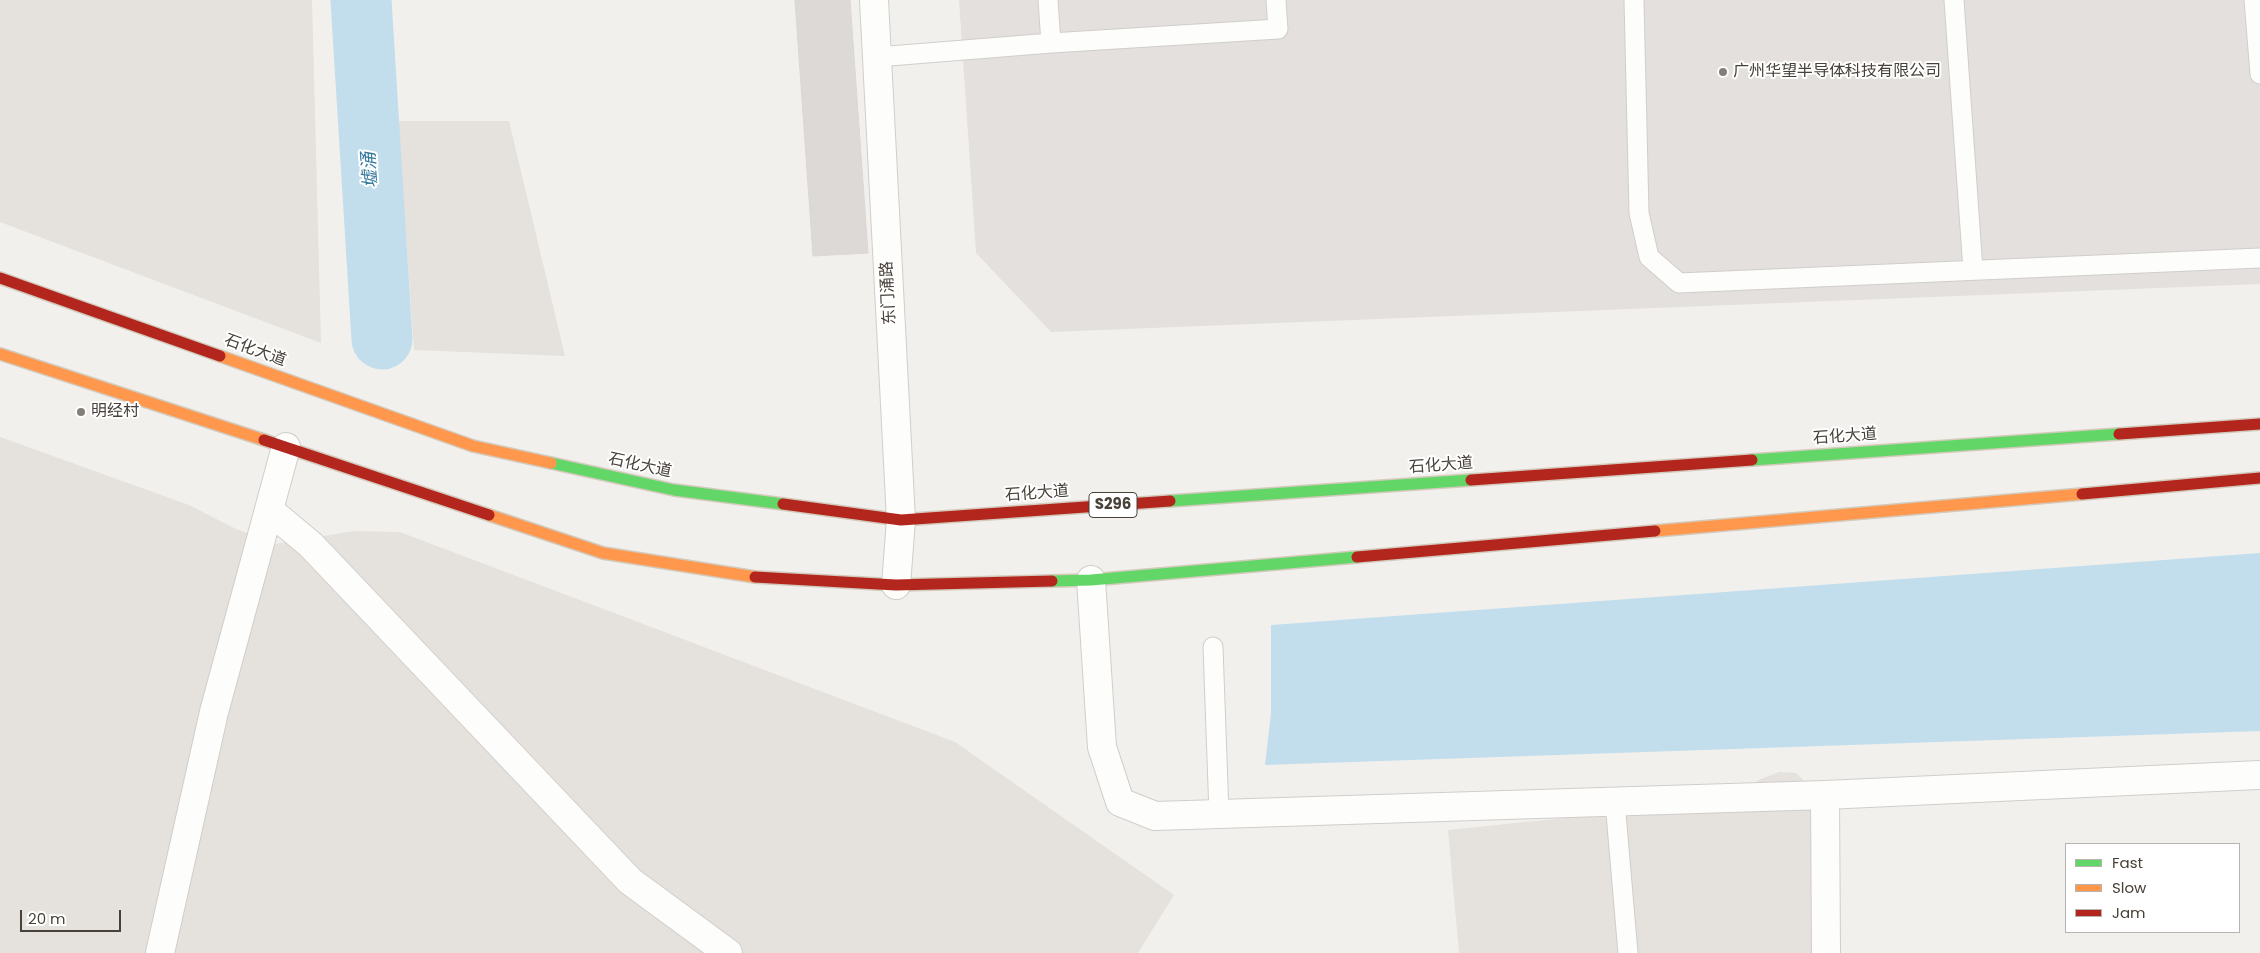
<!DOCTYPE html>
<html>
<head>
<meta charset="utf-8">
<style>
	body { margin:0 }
	#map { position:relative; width:2260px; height:953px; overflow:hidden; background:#f2f0ed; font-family:Poppins,sans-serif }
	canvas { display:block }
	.legend { position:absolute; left:2065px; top:843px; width:175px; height:90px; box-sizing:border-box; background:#fff; border:1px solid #b6b3b0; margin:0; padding:6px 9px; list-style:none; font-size:15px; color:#484139 }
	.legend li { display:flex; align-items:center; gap:10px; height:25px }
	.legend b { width:25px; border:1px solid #b6b3b0 }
	.scale { position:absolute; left:20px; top:910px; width:101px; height:22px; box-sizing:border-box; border:2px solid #484139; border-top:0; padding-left:6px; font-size:15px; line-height:18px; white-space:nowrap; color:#484139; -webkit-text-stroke:4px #fff; paint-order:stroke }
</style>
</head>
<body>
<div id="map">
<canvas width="2260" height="953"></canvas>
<ul class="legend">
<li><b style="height:6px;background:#63d668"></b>Fast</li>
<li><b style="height:6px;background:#ff974d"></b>Slow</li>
<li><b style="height:6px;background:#b3261e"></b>Jam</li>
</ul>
<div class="scale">20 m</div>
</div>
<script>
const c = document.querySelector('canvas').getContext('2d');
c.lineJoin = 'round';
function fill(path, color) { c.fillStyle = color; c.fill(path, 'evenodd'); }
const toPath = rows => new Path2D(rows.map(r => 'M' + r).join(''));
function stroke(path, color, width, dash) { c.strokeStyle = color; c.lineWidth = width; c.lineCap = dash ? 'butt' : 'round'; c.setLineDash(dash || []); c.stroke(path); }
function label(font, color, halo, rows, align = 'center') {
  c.font = font + ' Poppins,"Noto Sans SC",sans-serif'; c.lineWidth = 4; c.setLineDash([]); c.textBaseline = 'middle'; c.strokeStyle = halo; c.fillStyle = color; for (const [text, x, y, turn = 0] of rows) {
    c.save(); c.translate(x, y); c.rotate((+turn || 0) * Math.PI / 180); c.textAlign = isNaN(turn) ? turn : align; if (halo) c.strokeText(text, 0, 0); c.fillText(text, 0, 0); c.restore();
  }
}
const residential = toPath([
	[0,0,312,0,321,343,0,222],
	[398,121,509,121,565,356,414,350],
	[0,437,189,505,234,528,275,544,354,531,400,532,955,742,1174,895,1138,953,0,953],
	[1779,772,1796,773,1812,788,1826,953,1459,953,1448,830,1720,802,1761,779]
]);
const industrial = toPath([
	[959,0,2260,0,2260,284,1051,332,976,253]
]);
const water = toPath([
	[2260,553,2260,731,1265,765,1271,713,1271,625]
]);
const river = toPath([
	[361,0,382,339]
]);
const building = toPath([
	[795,0,850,0,868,253,813,256,795,0]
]);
const lane = toPath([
	[1634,0,1639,213,1649,257,1679,283,2260,258],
	[1954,0,1973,270],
	[2254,0,2260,74],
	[1051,43,1278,29,1276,0],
	[877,57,1051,43,1048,0],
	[1213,647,1219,814],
	[1615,802,1628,953]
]);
const street = toPath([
	[874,0,901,520,896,585],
	[269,510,311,545,630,881,728,953],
	[1091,580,1102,747,1120,802,1155,816,1825,795,2260,775],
	[1825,795,1826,953],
	[160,953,214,712,286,447]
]);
const fast = toPath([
	[1752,460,2119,434],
	[551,463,674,490,783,504],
	[1170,501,1471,480],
	[1052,581,1091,580,1357,557]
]);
const slow = toPath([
	[0,354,264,440],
	[220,356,473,446,551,463],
	[489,515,603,553,755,577],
	[1655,531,2082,494]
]);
const jam = toPath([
	[0,278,220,356],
	[2119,434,2260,424],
	[264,440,489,515],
	[1471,480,1752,460],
	[2082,494,2260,478],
	[783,504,901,520,1170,501],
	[1357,557,1655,531],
	[755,577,896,585,1052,581]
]);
const markers = [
	[1723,72,5,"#847e78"],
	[81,412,5,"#847e78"]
];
const shields = [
	[1113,505,48]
];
const shieldNames = [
	["S296",1113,505]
];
const poiNames = [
	["广州华望半导体科技有限公司",1733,72],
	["明经村",91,412]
];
const streetNames = [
	["东门涌路",889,293,-93],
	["石化大道",255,351,20],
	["石化大道",1845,437,-4],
	["石化大道",640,466,12],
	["石化大道",1441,466,-4],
	["石化大道",1037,494,-4]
];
const waterNames = [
	["墟涌",371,170,-94]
];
fill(residential, '#e5e1dc');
fill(industrial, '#e4e0dd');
fill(water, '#c2deec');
stroke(river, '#c2deec', 61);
fill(building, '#dcd9d6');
stroke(building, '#dad7d3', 1);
stroke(lane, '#d0cecb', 21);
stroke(street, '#d0cecb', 30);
stroke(fast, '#d3cabc', 14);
stroke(slow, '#d3cabc', 14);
stroke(jam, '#d3cabc', 14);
stroke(lane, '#fdfdfc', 19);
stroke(street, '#fdfdfc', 28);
stroke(fast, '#63d668', 11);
stroke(slow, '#ff974d', 11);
stroke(jam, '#b3261e', 11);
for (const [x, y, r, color] of markers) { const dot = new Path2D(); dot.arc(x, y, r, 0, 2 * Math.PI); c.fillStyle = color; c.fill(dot); stroke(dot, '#fff', 2); }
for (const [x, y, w] of shields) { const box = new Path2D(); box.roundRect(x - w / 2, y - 12.5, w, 25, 4); c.fillStyle = '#fff'; c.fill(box); stroke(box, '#484139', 1); }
label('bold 15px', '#484139', null, shieldNames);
label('16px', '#484139', '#fff', poiNames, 'left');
label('16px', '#484139', '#fff', streetNames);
label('italic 18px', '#367a9d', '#fff', waterNames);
</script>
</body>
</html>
